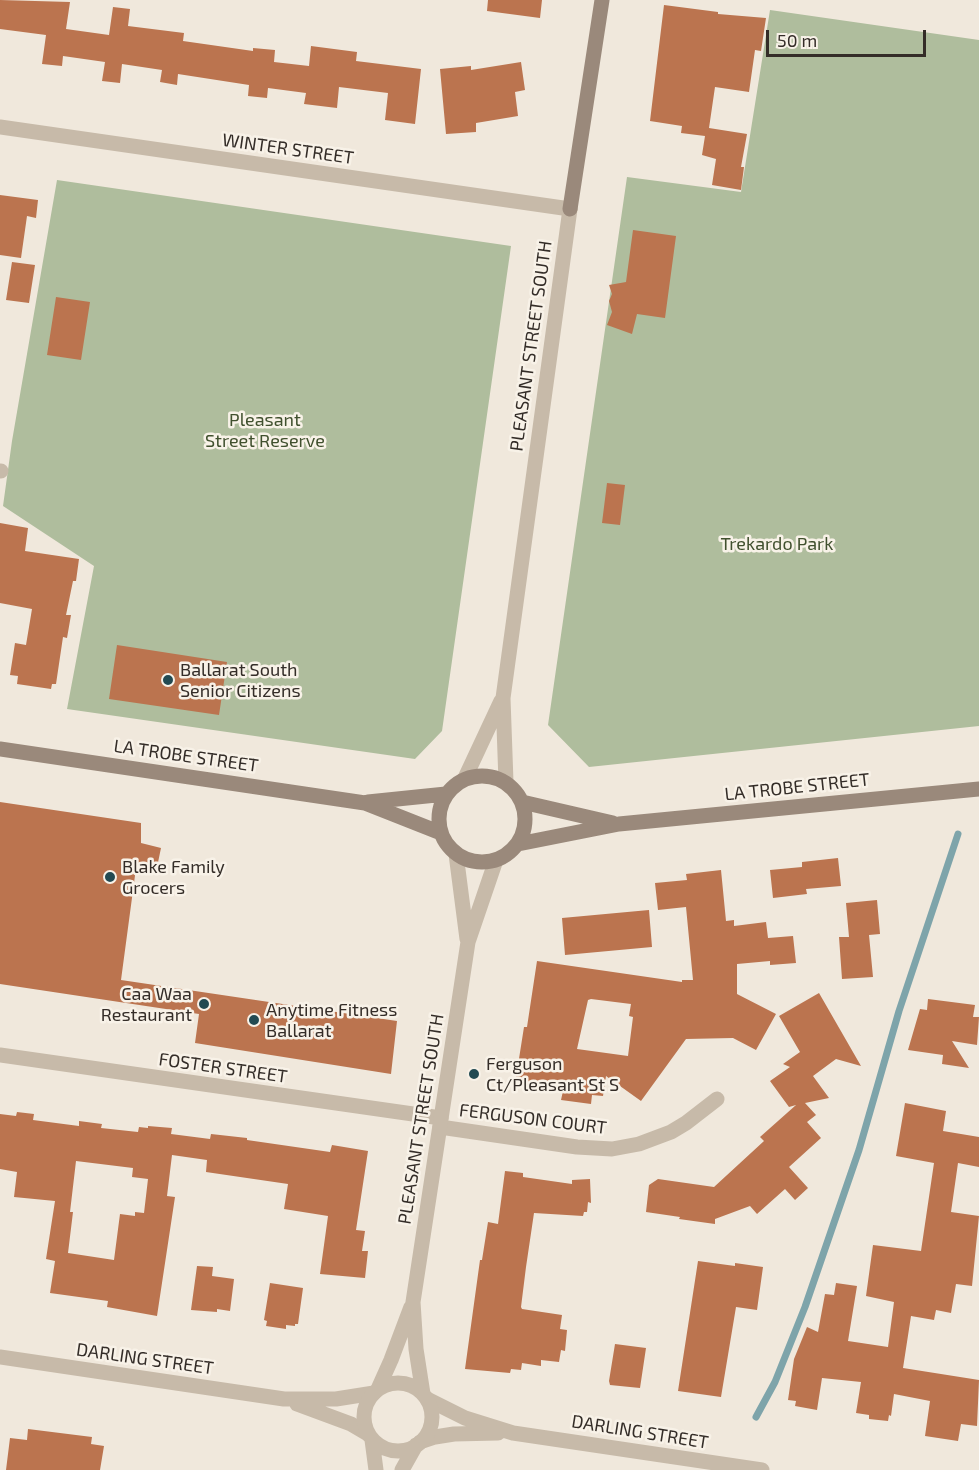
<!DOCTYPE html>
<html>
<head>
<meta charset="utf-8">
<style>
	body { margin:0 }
	#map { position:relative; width:979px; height:1470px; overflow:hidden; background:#f0e8dc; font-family:"Exo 2",sans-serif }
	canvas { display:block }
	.scale { position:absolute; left:766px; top:30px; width:160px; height:27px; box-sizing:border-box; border:3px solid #342d28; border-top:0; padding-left:8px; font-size:18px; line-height:21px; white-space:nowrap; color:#342d28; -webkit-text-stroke:4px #f8f2e8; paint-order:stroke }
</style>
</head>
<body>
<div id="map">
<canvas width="979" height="1470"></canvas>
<div class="scale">50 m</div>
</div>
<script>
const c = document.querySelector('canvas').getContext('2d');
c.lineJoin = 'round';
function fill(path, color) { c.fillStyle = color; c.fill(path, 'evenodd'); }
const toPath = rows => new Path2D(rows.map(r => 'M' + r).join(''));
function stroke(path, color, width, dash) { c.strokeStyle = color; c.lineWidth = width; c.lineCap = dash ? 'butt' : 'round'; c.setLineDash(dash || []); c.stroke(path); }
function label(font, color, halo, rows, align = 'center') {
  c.font = font + ' "Exo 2",sans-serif'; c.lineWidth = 5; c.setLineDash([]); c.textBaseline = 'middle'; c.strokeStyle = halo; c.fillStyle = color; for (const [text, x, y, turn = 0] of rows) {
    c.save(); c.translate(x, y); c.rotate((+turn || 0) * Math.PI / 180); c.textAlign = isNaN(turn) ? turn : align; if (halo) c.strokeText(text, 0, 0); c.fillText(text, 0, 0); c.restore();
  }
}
const green = toPath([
	[770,10,979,40,979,726,589,767,548,725,627,177,741,192],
	[57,180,511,246,442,731,415,759,67,709,94,566,3,506,12,441]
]);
const stream = toPath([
	[756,1417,775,1382,805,1307,859,1150,899,1011,958,834]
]);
const building = toPath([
	[0,0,70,2,66,29,109,35,113,7,130,9,128,26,184,33,183,41,253,51,253,48,275,50,274,62,309,66,311,46,357,52,356,61,421,69,415,124,385,120,388,93,339,87,337,108,304,104,306,93,268,88,267,98,248,96,249,85,178,74,177,85,160,82,162,70,122,64,120,83,102,81,105,62,63,56,62,66,42,64,46,35,0,29],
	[488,0,542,0,540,18,487,11],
	[664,5,718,12,718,14,766,18,761,51,755,50,749,92,715,87,709,128,747,134,741,167,744,167,741,190,712,185,716,159,702,155,705,136,681,133,682,126,650,121],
	[521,62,525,90,515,92,518,116,476,123,476,132,446,134,440,69,471,66,471,70],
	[0,195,38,200,36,218,27,216,21,258,0,255],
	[633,230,676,236,665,318,637,314,632,334,607,325,612,312,609,301,612,294,609,285,626,282],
	[12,262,35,265,29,303,6,300],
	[56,297,90,302,81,360,47,355],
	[607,483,625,485,620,525,602,523],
	[0,523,28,528,25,551,79,559,76,581,73,581,66,615,71,615,67,638,63,637,56,684,52,684,51,689,17,684,18,676,10,675,15,643,26,645,32,609,0,603],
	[117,645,227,662,219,715,109,699],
	[0,802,141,823,141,843,161,848,156,872,136,868,121,980,397,1021,391,1074,195,1043,199,1014,0,984],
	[838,858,841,886,806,889,807,894,773,898,770,870,802,867,802,862],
	[721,870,726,921,734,920,734,926,766,922,768,938,793,936,796,963,770,965,770,961,737,964,737,994,776,1014,756,1050,733,1038,686,1039,641,1101,606,1076,603,1096,592,1095,591,1104,561,1100,563,1091,515,1084,524,1027,527,1027,537,961,682,982,682,980,693,980,686,907,658,910,655,883,687,880,686,874],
	[591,999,631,1004,629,1016,633,1017,628,1056,577,1049,588,1000],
	[877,900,880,934,869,935,873,977,842,979,839,937,849,937,846,903],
	[649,910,652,947,565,955,562,918],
	[819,993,861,1066,836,1059,813,1076,829,1098,805,1103,816,1115,807,1122,821,1138,789,1167,808,1188,795,1200,785,1189,757,1214,750,1206,715,1219,715,1224,679,1219,680,1217,646,1212,649,1185,658,1179,714,1187,764,1141,760,1137,796,1105,789,1107,770,1081,790,1067,783,1064,800,1052,779,1016],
	[928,999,975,1005,973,1017,979,1017,977,1045,952,1041,969,1068,942,1064,943,1055,908,1050,920,1009,927,1010],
	[905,1103,946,1111,943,1131,979,1137,979,1167,958,1163,951,1212,979,1216,972,1286,956,1284,951,1313,936,1310,934,1320,911,1316,903,1368,979,1380,977,1426,961,1424,958,1441,925,1436,930,1401,894,1394,891,1416,889,1415,888,1421,869,1419,869,1415,856,1413,861,1382,822,1378,817,1410,795,1406,796,1401,788,1400,794,1359,807,1327,818,1332,825,1294,834,1295,836,1283,857,1286,848,1341,888,1347,894,1302,866,1296,873,1245,921,1251,934,1163,896,1156],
	[17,1112,34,1114,33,1120,79,1126,79,1121,102,1124,101,1128,138,1132,139,1127,148,1128,148,1126,172,1128,171,1134,210,1139,211,1134,247,1138,247,1140,330,1152,332,1145,368,1151,356,1230,365,1231,362,1251,368,1251,365,1278,320,1274,328,1216,284,1209,288,1184,206,1172,207,1160,172,1155,167,1196,175,1197,157,1316,107,1307,108,1301,50,1293,55,1261,46,1259,55,1201,14,1197,17,1172,0,1169,0,1114,16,1116],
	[76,1161,133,1168,132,1177,148,1179,144,1213,135,1212,135,1216,120,1214,114,1260,68,1253,73,1212,70,1212],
	[505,1171,523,1173,523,1177,572,1184,572,1180,590,1179,591,1203,588,1202,587,1212,584,1212,583,1216,534,1213,526,1267,521,1307,522,1309,562,1315,560,1329,567,1330,565,1351,561,1350,559,1362,541,1360,541,1366,522,1363,521,1370,511,1369,510,1373,465,1369,480,1260,482,1260,488,1222,498,1224],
	[698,1261,735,1266,735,1263,763,1267,757,1310,736,1307,721,1397,678,1391],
	[197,1266,213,1267,212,1276,234,1279,230,1311,217,1309,217,1312,191,1310],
	[270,1283,303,1288,298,1324,295,1324,295,1326,286,1325,286,1329,266,1326,267,1321,264,1320],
	[615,1344,646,1348,640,1388,610,1385,609,1381],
	[28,1429,92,1437,91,1444,104,1446,100,1470,6,1470,10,1438,27,1440]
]);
const minor = toPath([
	[0,127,570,209],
	[0,471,1,471],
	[0,1055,441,1118],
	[440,1127,577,1147,612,1149,639,1144,671,1132,686,1123,717,1099],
	[0,1357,284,1399,336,1399,374,1393],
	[427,1399,465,1418,513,1433,762,1470],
	[297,1404,351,1424,368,1434],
	[420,1442,435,1437,454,1434,498,1433]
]);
const tertiary = toPath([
	[465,778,501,701],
	[506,782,503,698,570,209],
	[456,854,467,939],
	'364 1417a34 34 0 1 1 68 0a34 34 0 1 1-68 0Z',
	[378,1389,391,1360,411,1307],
	[423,1394,416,1349,413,1302,468,942,496,860],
	[372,1440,376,1470],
	[402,1470,416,1445]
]);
const secondary = toPath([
	[570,209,602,0],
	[0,749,365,803,441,833],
	'439 819a43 43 0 1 1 86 0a43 43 0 1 1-86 0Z',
	[368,802,446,794],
	[522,802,613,823],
	[518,844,619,824,979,789]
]);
const markers = [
	[168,680,6,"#224a52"],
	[110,877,6,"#224a52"],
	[204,1004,6,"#224a52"],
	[254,1020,6,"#224a52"],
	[474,1074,6,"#224a52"]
];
const streetNames = [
	["WINTER STREET",288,149,8],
	["PLEASANT STREET SOUTH",531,346,-82],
	["LA TROBE STREET",186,756,8],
	["LA TROBE STREET",797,787,-6],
	["FOSTER STREET",223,1068,8],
	["PLEASANT STREET SOUTH",421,1119,-81],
	["FERGUSON COURT",533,1119,7],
	["DARLING STREET",145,1359,8],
	["DARLING STREET",640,1432,9]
];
const parkNames = [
	["Pleasant",265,420],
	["Street Reserve",265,441],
	["Trekardo Park",777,544]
];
const poiNames = [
	["Ballarat South",180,670],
	["Senior Citizens",180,691],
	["Blake Family",122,867],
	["Grocers",122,888],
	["Caa Waa",192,994,"right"],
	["Restaurant",192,1015,"right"],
	["Anytime Fitness",266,1010],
	["Ballarat",266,1031],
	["Ferguson",486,1064],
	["Ct/Pleasant St S",486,1085]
];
fill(green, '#afbd9d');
stroke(stream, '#7ea4aa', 7);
fill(building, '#bb744f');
stroke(minor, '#c7baa9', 15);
stroke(tertiary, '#c7baa9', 15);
stroke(secondary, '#9a897b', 15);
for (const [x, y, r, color] of markers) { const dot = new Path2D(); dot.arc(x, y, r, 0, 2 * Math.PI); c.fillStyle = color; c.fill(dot); stroke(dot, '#f8f2e8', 2); }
label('18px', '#342d28', '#f8f2e8', streetNames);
label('18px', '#40502e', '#f8f2e8', parkNames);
label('18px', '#342d28', '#f8f2e8', poiNames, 'left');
</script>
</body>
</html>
